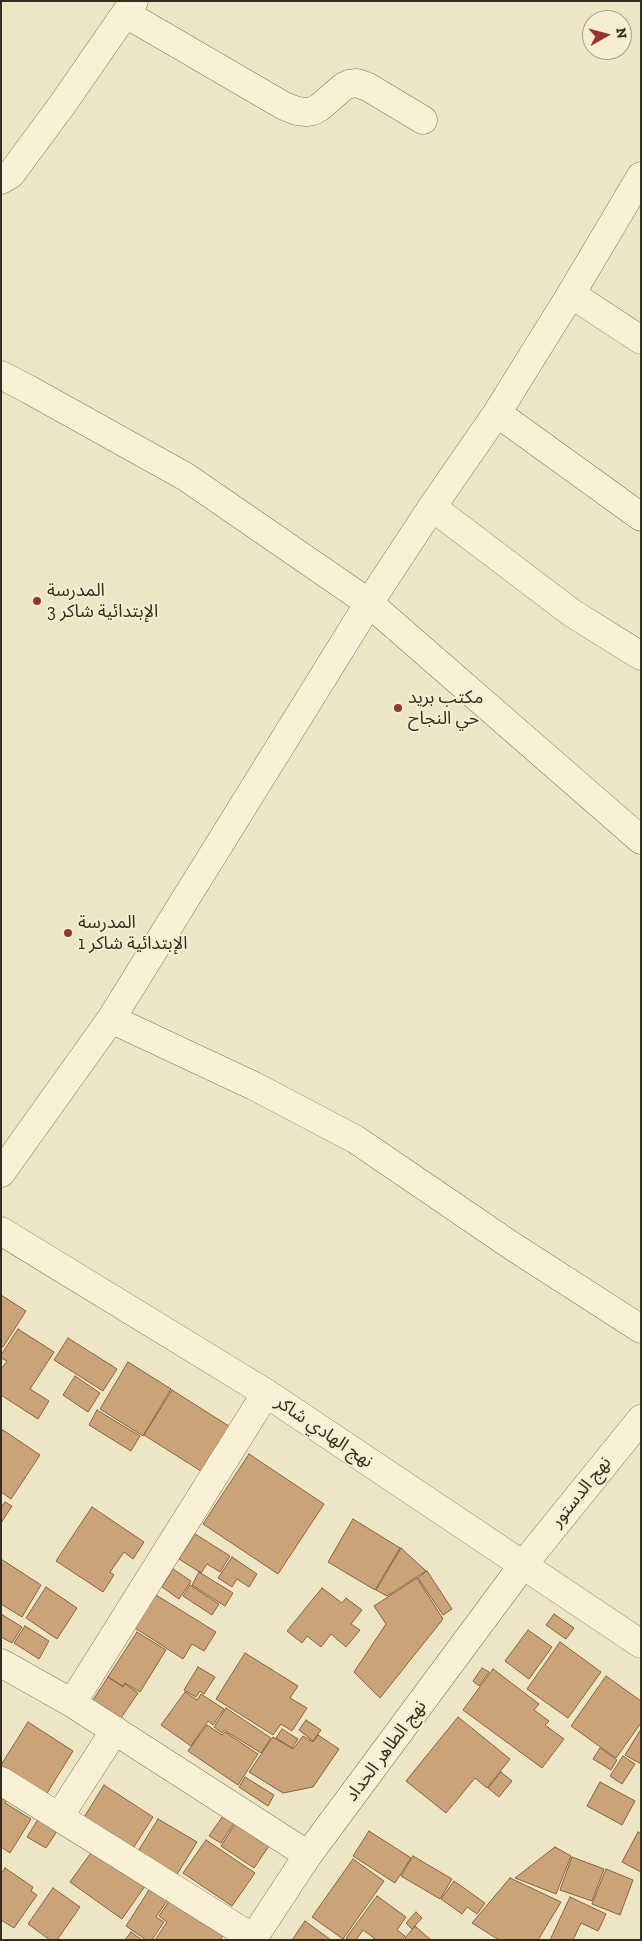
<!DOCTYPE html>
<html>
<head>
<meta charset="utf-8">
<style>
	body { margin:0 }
	#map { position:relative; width:642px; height:1941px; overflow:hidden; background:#ede5c3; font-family:"Zilla Slab",serif }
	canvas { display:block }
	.frame { position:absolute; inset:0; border:2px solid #372d1e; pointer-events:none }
	.north { position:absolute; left:582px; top:10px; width:50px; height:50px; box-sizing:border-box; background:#f5eed2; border:1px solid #a9a18a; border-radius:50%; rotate:83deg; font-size:14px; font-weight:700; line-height:20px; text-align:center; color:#372d1e }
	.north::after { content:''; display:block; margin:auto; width:18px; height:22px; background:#95352b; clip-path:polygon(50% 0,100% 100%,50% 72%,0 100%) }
</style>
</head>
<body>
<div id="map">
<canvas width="642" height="1941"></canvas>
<div class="frame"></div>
<div class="north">N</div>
</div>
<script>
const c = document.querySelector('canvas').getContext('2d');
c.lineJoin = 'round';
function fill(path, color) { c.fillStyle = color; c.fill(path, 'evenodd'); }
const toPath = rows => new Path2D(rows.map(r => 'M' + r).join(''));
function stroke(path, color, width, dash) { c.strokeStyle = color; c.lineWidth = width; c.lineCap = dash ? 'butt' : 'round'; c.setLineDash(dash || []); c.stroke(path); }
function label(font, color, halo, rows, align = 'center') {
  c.font = font + ' "Zilla Slab","Noto Sans Arabic",serif'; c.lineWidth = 4; c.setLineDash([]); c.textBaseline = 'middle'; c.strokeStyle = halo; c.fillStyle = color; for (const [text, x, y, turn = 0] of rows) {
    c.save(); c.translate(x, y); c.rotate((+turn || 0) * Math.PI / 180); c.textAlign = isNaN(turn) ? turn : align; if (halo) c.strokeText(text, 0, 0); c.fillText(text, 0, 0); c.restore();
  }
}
const building = toPath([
	[1,1295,26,1311,3,1347,1,1346,1,1295],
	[18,1329,54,1352,30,1389,49,1401,38,1419,1,1395,1,1369,7,1361,1,1358,1,1355,18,1329],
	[68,1338,117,1369,103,1391,54,1360,68,1338],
	[128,1362,171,1389,143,1436,100,1409,128,1362],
	[75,1376,100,1393,88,1412,63,1395,75,1376],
	[172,1390,232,1428,204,1473,144,1435,172,1390],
	[97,1410,140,1436,131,1451,89,1425,97,1410],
	[3,1430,40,1455,11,1499,1,1492,1,1433,3,1430],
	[249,1454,324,1504,278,1574,203,1524,249,1454],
	[5,1502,12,1506,1,1523,1,1508,5,1502],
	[92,1507,144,1542,133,1559,124,1552,110,1572,114,1575,103,1592,56,1561,92,1507],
	[353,1519,400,1548,375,1590,328,1562,353,1519],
	[195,1534,230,1556,220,1572,207,1564,201,1573,179,1559,195,1534],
	[401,1548,426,1571,387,1596,376,1590,401,1548],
	[232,1557,257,1574,249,1587,237,1579,232,1587,218,1578,232,1557],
	[1,1559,41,1585,22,1617,1,1604,1,1559],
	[173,1569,191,1581,179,1599,162,1587,173,1569],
	[427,1571,452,1609,443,1615,418,1578,427,1571],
	[199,1572,233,1593,225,1606,192,1585,199,1572],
	[417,1578,443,1619,380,1698,354,1672,386,1624,374,1606,417,1578],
	[190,1585,219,1604,212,1615,183,1596,190,1585],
	[46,1587,77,1608,57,1639,26,1618,46,1587],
	[322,1588,342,1603,346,1598,362,1610,351,1624,360,1630,346,1647,331,1634,321,1647,307,1636,302,1643,287,1631,322,1588],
	[156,1595,216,1632,204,1651,192,1644,183,1659,135,1628,156,1595],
	[1,1614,22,1627,12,1643,1,1637,1,1614],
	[554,1614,574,1628,566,1639,546,1625,554,1614],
	[25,1626,49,1641,39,1659,14,1643,25,1626],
	[528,1630,552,1647,529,1679,505,1661,528,1630],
	[137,1632,166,1650,140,1692,125,1683,123,1686,108,1677,137,1632],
	[560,1642,601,1672,568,1718,527,1689,560,1642],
	[245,1653,298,1686,290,1698,307,1708,292,1731,281,1724,273,1735,216,1699,245,1653],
	[198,1667,215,1677,204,1694,200,1691,196,1697,184,1690,198,1667],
	[482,1668,489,1672,479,1686,473,1681,482,1668],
	[493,1669,539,1704,534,1710,549,1721,545,1725,564,1739,542,1768,463,1710,493,1669],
	[606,1676,641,1701,641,1723,616,1758,571,1726,606,1676],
	[108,1677,123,1687,125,1684,138,1693,121,1718,93,1700,108,1677],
	[185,1692,197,1700,201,1694,224,1709,213,1725,208,1721,191,1746,161,1725,185,1692],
	[226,1708,271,1738,261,1753,224,1730,222,1733,214,1727,226,1708],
	[458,1717,510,1759,487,1788,475,1778,446,1813,406,1781,458,1717],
	[306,1720,321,1730,313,1741,299,1730,306,1720],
	[28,1722,73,1751,44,1798,1,1770,1,1765,28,1722],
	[207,1725,222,1735,225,1732,258,1754,238,1785,188,1751,207,1725],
	[282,1729,298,1739,292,1748,276,1738,282,1729],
	[641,1729,641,1764,625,1755,641,1729],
	[318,1735,339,1749,313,1787,283,1793,249,1772,273,1737,293,1749,303,1736,313,1742,318,1735],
	[600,1748,617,1760,611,1770,593,1759,600,1748],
	[623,1756,635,1764,622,1784,610,1776,623,1756],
	[501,1772,512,1781,499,1797,488,1788,501,1772],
	[245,1777,274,1795,268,1806,239,1787,245,1777],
	[600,1782,635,1801,622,1825,587,1806,600,1782],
	[104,1785,153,1817,132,1850,83,1819,104,1785],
	[1,1790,10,1795,5,1803,31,1819,10,1853,1,1847,1,1790],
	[40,1816,59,1828,46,1848,27,1837,40,1816],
	[223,1816,234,1823,221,1843,209,1836,223,1816],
	[158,1819,197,1842,176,1876,137,1853,158,1819],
	[235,1824,269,1846,254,1868,221,1846,235,1824],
	[369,1831,411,1858,395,1883,353,1856,369,1831],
	[638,1832,641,1834,641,1872,622,1862,638,1832],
	[206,1840,255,1873,232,1906,183,1873,206,1840],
	[555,1847,571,1856,556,1894,515,1878,555,1847],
	[93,1850,145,1886,122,1919,70,1882,93,1850],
	[413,1856,452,1879,440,1899,401,1876,413,1856],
	[572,1857,604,1869,592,1901,560,1890,572,1857],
	[353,1859,384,1881,343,1939,312,1917,353,1859],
	[5,1868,33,1887,31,1891,37,1895,14,1928,1,1920,1,1874,5,1868],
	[606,1869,633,1880,620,1915,592,1904,606,1869],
	[510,1878,561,1902,538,1940,499,1940,472,1923,510,1878],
	[454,1881,485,1903,477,1914,467,1907,462,1914,441,1899,454,1881],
	[151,1887,169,1898,156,1917,164,1922,152,1940,146,1940,126,1926,151,1887],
	[53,1888,80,1907,57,1940,50,1940,28,1924,53,1888],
	[377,1896,406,1917,397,1930,405,1936,402,1940,373,1940,374,1938,363,1930,356,1940,349,1940,346,1938,377,1896],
	[172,1897,225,1933,220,1940,155,1940,167,1922,159,1916,172,1897],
	[570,1897,606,1914,598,1931,581,1923,573,1940,550,1940,570,1897],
	[416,1912,422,1918,412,1929,406,1923,416,1912],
	[305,1921,331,1940,292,1940,305,1921],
	[415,1926,431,1940,407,1940,405,1938,415,1926],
	[131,1932,142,1940,125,1940,131,1932]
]);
const minor = toPath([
	[126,14,284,106,297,111,307,112,313,111,320,107,343,87,349,84,357,83,368,87,423,120],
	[1,180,11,174,62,105,134,1],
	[571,294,641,340],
	[1,375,28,389,186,477,369,603,641,840],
	[497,413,641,517],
	[432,507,572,613,641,656],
	[111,1019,254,1086,355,1139,512,1246,641,1329],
	[1,1173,111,1019,369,603,432,507,497,413,571,294,641,176],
	[1,1663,72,1703,308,1855],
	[72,1703,266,1393],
	[1,1781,253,1938],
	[59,1817,115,1730]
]);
const tertiary = toPath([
	[1,1231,266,1393,641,1644],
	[252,1940,308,1855,523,1565,641,1419]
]);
const markers = [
	[37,601,5,"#95352b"],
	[398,708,5,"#95352b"],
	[68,933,5,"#95352b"]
];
const poiNames = [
	["المدرسة",47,591],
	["الإبتدائية شاكر 3",47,612],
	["مكتب بريد",408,698],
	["حي النجاح",408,719],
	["المدرسة",78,923],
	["الإبتدائية شاكر 1",78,944]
];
const streetNames = [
	["نهج الهادي شاكر",324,1432,34],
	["نهج الدستور",581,1492,-51],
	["نهج الطاهر الحداد",386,1751,-53]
];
fill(building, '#cba379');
stroke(building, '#866340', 1);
stroke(minor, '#87765a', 29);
stroke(tertiary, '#87765a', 29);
stroke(minor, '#f8f1d6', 28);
stroke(tertiary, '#f8f1d6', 28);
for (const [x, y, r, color] of markers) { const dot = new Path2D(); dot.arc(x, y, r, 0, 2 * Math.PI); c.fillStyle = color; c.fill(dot); stroke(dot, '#f5eed2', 2); }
label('18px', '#372d1e', '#f5eed2', poiNames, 'left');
label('18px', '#372d1e', '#f5eed2', streetNames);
</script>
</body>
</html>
